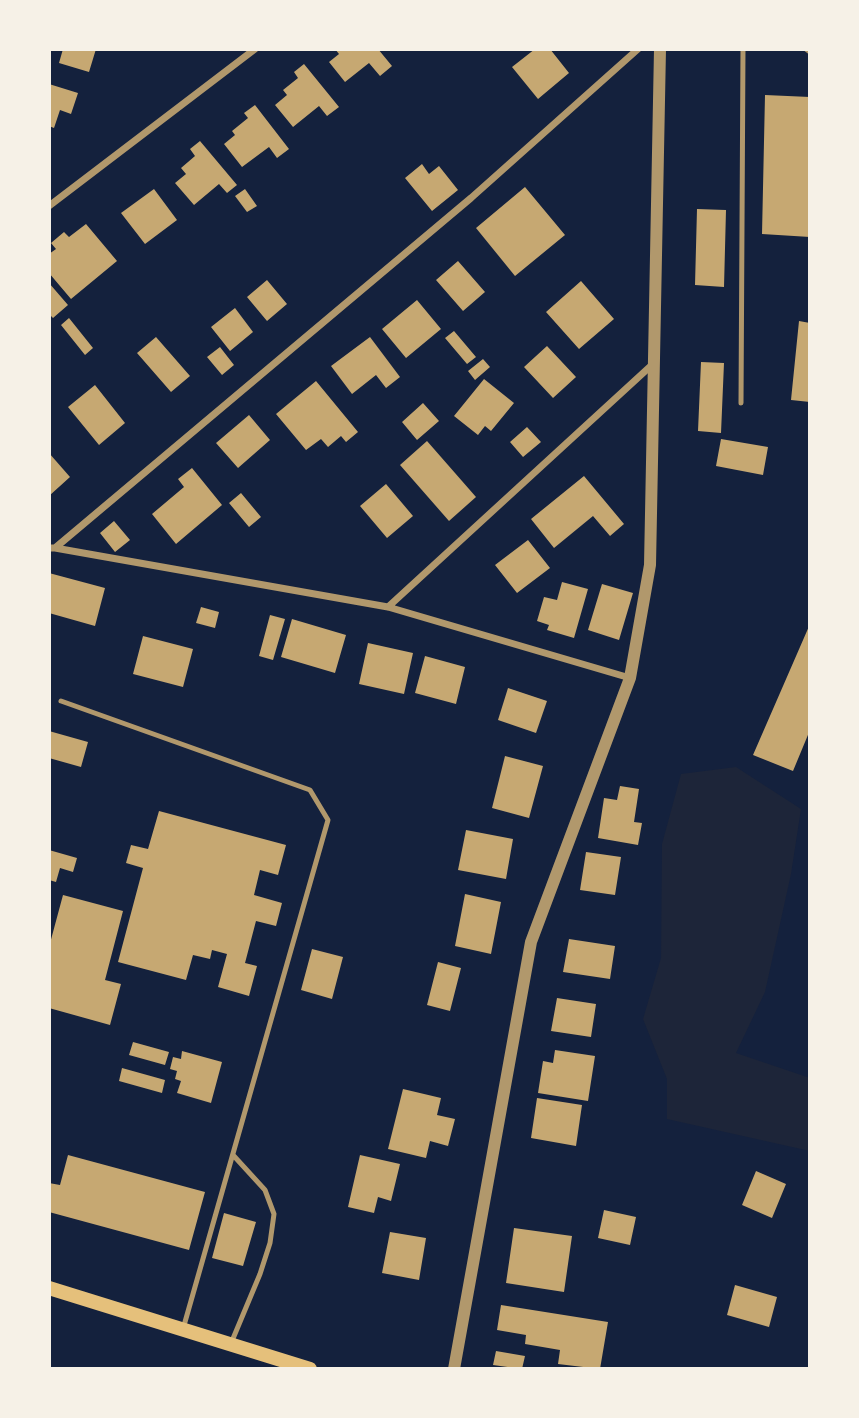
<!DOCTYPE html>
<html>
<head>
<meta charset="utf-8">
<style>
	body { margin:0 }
	#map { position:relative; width:859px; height:1418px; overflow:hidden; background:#14213d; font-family:Raleway,sans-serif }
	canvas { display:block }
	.frame { position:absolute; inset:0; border:51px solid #f6f1e7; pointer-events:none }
</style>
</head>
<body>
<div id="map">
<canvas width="859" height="1418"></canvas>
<div class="frame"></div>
</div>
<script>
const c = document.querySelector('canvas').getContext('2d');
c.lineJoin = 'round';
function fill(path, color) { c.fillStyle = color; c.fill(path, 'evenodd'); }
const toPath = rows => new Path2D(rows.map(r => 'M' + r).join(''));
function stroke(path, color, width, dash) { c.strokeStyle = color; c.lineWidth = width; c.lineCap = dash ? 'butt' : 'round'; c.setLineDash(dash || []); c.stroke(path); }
const green = toPath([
	[736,767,801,809,791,874,765,992,736,1053,810,1078,810,1151,667,1119,667,1079,643,1019,661,958,662,844,681,774]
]);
const building = toPath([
	[63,49,96,49,89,72,59,63],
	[335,49,378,49,392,66,380,76,369,63,345,82,329,62,339,54],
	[535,49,550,49,569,73,538,99,512,67],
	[304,64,339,107,327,116,319,106,293,127,275,105,287,95,283,90,298,78,294,72],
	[49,84,78,93,71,114,60,110,54,128,49,126],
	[765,95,810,97,810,237,762,234],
	[255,105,289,149,277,158,269,147,242,167,224,144,235,135,232,131,248,118,244,113],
	[200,141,237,185,227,193,219,184,194,205,175,183,186,174,181,168,195,156,190,149],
	[422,164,429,174,439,166,458,190,432,211,405,178],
	[525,187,565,235,515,276,476,228],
	[154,189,177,220,145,244,121,213],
	[245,189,257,206,247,212,235,196],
	[697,209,726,210,724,287,695,285],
	[86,224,117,261,71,299,49,273,49,254,56,249,51,243,64,232,69,237],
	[458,261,485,292,463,311,436,280],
	[267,280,287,304,267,321,247,297],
	[581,281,614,319,579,349,546,312],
	[49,283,68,305,53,318,49,314],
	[417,300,441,329,406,358,382,329],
	[235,308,253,332,230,351,211,327],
	[69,318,93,348,85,355,61,325],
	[799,321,810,323,810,402,791,400],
	[454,331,476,357,467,364,445,338],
	[156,337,190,376,171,392,137,353],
	[370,337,400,377,386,388,376,375,352,394,331,366],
	[547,346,576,377,553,398,524,367],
	[220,347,234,365,222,375,207,357],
	[483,359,490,367,475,380,468,371],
	[701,362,724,363,721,433,698,431],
	[484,379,514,403,491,431,485,426,478,435,454,416],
	[316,381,358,432,346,442,341,436,328,447,321,439,306,450,276,414],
	[95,385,125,423,99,445,68,407],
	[423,403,439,421,417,440,402,422],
	[249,415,270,440,238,468,216,443],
	[527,427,541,442,523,457,510,442],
	[721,439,768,447,763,475,716,466],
	[427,441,476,497,449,521,400,465],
	[49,453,70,477,49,496],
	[192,468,222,505,176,544,152,514,184,487,178,479],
	[584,476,624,524,610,536,593,516,554,548,531,519],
	[386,484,413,516,387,538,360,506],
	[241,493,261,517,249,527,229,503],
	[114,521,130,540,115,552,100,533],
	[528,540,550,568,517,593,495,565],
	[49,573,105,588,95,626,49,613],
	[562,582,588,589,574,638,547,630,549,625,537,621,544,597,557,600],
	[602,584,633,593,619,640,588,630],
	[201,607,219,612,215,628,196,623],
	[270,615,285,619,273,660,259,656],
	[292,619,346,635,335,673,281,657],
	[810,624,810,730,793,771,753,755],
	[143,636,193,649,183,687,133,674],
	[368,643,413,653,404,694,359,684],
	[425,656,465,667,456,704,415,693],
	[508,688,547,701,536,733,498,720],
	[49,731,88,742,81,767,49,758],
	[505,756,543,766,529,818,492,808],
	[620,786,639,789,634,822,642,823,638,845,598,838,604,798,617,800],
	[159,811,286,845,278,875,260,870,254,895,282,903,276,926,256,921,245,963,257,966,249,996,218,987,227,954,212,950,210,959,193,955,186,980,118,962,143,868,126,863,131,845,148,849],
	[466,830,513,839,506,879,458,870],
	[49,850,77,858,73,872,60,868,56,882,49,880],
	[586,852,621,857,615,895,580,890],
	[465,894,501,902,491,954,455,946],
	[63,895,123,911,105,980,121,984,110,1025,49,1008,49,947],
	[569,939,615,946,610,979,563,972],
	[312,949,343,957,332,999,301,990],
	[438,962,461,968,450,1011,427,1005],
	[557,998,596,1004,591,1037,551,1031],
	[133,1042,169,1052,165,1065,129,1055],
	[555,1050,595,1056,588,1101,538,1093,543,1061,553,1063],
	[182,1051,222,1062,211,1103,177,1093,181,1081,175,1079,177,1071,170,1069,173,1057,181,1059],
	[122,1068,165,1080,162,1093,119,1081],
	[403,1089,441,1098,437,1115,455,1119,448,1146,430,1141,426,1158,388,1149],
	[537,1098,582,1105,576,1146,531,1138],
	[68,1155,205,1192,189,1250,49,1212,49,1183,60,1185],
	[360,1155,400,1164,391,1201,378,1197,374,1213,348,1207],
	[756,1171,786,1184,772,1218,742,1205],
	[604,1210,636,1217,630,1245,598,1238],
	[224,1213,256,1222,243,1266,212,1258],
	[514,1228,572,1236,564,1292,506,1283],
	[390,1232,426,1238,419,1280,382,1273],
	[735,1285,777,1297,769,1327,727,1315],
	[501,1305,608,1322,600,1369,558,1364,560,1350,525,1344,526,1335,497,1330],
	[496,1351,525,1356,522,1369,493,1365]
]);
const service = toPath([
	[806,49,810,52],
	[741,403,743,49],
	[61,701,310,790,328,820,183,1329],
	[232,1341,260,1274,270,1243,274,1214,265,1190,233,1155]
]);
const minor = toPath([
	[49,206,255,49],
	[49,548,55,548,471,198,638,49],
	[55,548,388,607,630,678],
	[388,607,654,363]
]);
const tertiary = toPath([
	[454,1369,531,942,630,678,650,565,660,49]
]);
const secondary = toPath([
	[49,1288,310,1369]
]);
fill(green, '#1d2539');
fill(building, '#c6a872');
stroke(service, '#b1986c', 5);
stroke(minor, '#b1986c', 7);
stroke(tertiary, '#b1986c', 12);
stroke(secondary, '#e5c07b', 14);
</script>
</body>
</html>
